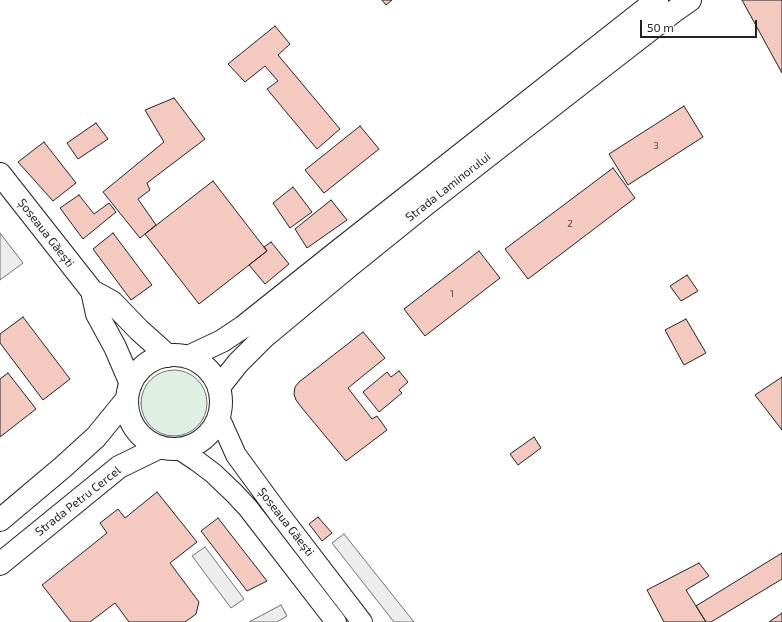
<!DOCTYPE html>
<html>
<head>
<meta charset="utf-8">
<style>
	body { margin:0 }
	#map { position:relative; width:782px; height:622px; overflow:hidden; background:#fff; font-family:"Exo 2",sans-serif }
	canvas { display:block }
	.scale { position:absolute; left:640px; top:20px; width:117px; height:18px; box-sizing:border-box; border:2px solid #222; border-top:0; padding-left:5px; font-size:12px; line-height:14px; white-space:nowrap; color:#222; -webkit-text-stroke:3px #fff; paint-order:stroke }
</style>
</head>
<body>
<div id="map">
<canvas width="782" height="622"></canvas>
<div class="scale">50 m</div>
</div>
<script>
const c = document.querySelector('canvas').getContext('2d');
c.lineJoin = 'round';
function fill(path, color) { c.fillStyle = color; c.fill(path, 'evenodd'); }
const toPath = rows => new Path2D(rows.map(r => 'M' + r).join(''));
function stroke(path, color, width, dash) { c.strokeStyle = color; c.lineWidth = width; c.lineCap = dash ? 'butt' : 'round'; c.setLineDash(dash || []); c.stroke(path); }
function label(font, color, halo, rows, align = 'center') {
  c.font = font + ' "Exo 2",sans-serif'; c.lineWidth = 3; c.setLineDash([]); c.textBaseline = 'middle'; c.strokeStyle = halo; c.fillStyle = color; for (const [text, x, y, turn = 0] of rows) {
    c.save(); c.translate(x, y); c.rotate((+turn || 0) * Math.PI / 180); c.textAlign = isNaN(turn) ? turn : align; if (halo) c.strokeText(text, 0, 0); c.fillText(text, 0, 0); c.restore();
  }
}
const green = toPath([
	'141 403a33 33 0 1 1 66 0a33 33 0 1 1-66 0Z'
]);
const parking = toPath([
	[0,233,23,263,0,280,0,233],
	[344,534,414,622,394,622,332,543,344,534],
	[205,547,244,599,231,608,192,556,205,547],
	[281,605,287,616,277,622,249,622,281,605]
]);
const building = toPath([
	[382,0,392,0,386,5,382,0],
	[742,0,782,0,782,73,742,0],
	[275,26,290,44,278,55,340,129,317,149,267,89,278,81,265,66,245,82,228,64,275,26],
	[174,98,205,139,147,183,150,190,138,199,156,225,140,238,103,192,164,142,145,110,174,98],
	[684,106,703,137,628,185,609,154,684,106],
	[96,123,108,139,78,159,67,143,96,123],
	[360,126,379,149,324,193,305,170,360,126],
	[44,142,76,183,53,201,18,162,44,142],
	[613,168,635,198,528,279,505,249,613,168],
	[213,181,267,251,199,304,145,234,213,181],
	[293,187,312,212,290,228,273,203,293,187],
	[79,195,94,214,109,203,116,212,83,239,60,208,79,195],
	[331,200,347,220,307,248,295,229,331,200],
	[113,233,152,285,131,300,93,249,113,233],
	[271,242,289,264,265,284,249,265,267,251,264,247,271,242],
	[479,251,500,278,425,336,404,309,479,251],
	[687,275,698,291,681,301,670,286,687,275],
	[23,317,70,379,43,400,0,343,0,334,23,317],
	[686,319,706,353,684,365,665,330,686,319],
	[363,332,385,358,348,388,372,419,377,416,387,430,346,461,302,408,296,400,294,394,295,387,299,382,363,332],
	[399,371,408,382,399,390,402,393,379,412,363,392,387,372,391,377,399,371],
	[8,373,36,409,0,437,0,379,8,373],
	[782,377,782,430,755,395,782,377],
	[534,437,541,448,518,465,510,454,534,437],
	[157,492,197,542,170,563,199,602,196,614,185,622,129,622,115,603,90,622,71,622,42,585,107,533,100,523,118,509,125,518,157,492],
	[318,517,332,533,322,541,309,524,318,517],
	[218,518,267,581,247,591,201,531,218,518],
	[782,553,782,579,711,622,706,622,696,606,782,553],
	[699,563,709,576,686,590,706,622,664,622,647,590,699,563],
	[782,613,782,622,769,622,782,613]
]);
const secondary = toPath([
	[219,417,236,455,277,511,362,622],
	[179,449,197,461,213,473,234,493,248,508,336,622]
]);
const primary = toPath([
	[0,174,92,291,112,302,139,330,168,356],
	[92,291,97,314,115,347,131,384],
	'127 402a47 47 0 1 1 94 0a47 47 0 1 1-94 0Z',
	[188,357,222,341,243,327,337,252,657,0],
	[219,387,238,363,264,337,348,267,425,205,584,81,673,12,690,0],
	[0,520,63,467,96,437,127,399],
	[0,564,119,467,160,447]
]);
const numberNames = [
	["3",656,146],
	["2",570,224],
	["1",452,294]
];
const streetNames = [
	["Strada Laminorului",448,187,-38],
	["Șoseaua Găești",46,233,52],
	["Strada Petru Cercel",78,501,-38],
	["Șoseaua Găești",286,522,52]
];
fill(green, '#e0efe3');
stroke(green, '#6f6f6f', 1);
fill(parking, '#ededed');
stroke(parking, '#6f6f6f', 1);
fill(building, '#f3c9c0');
stroke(building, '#222', 1);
stroke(secondary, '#222', 22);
stroke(primary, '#222', 24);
stroke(secondary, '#fff', 20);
stroke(primary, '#fff', 22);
label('10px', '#564c4a', null, numberNames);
label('12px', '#222', '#fff', streetNames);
</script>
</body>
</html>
